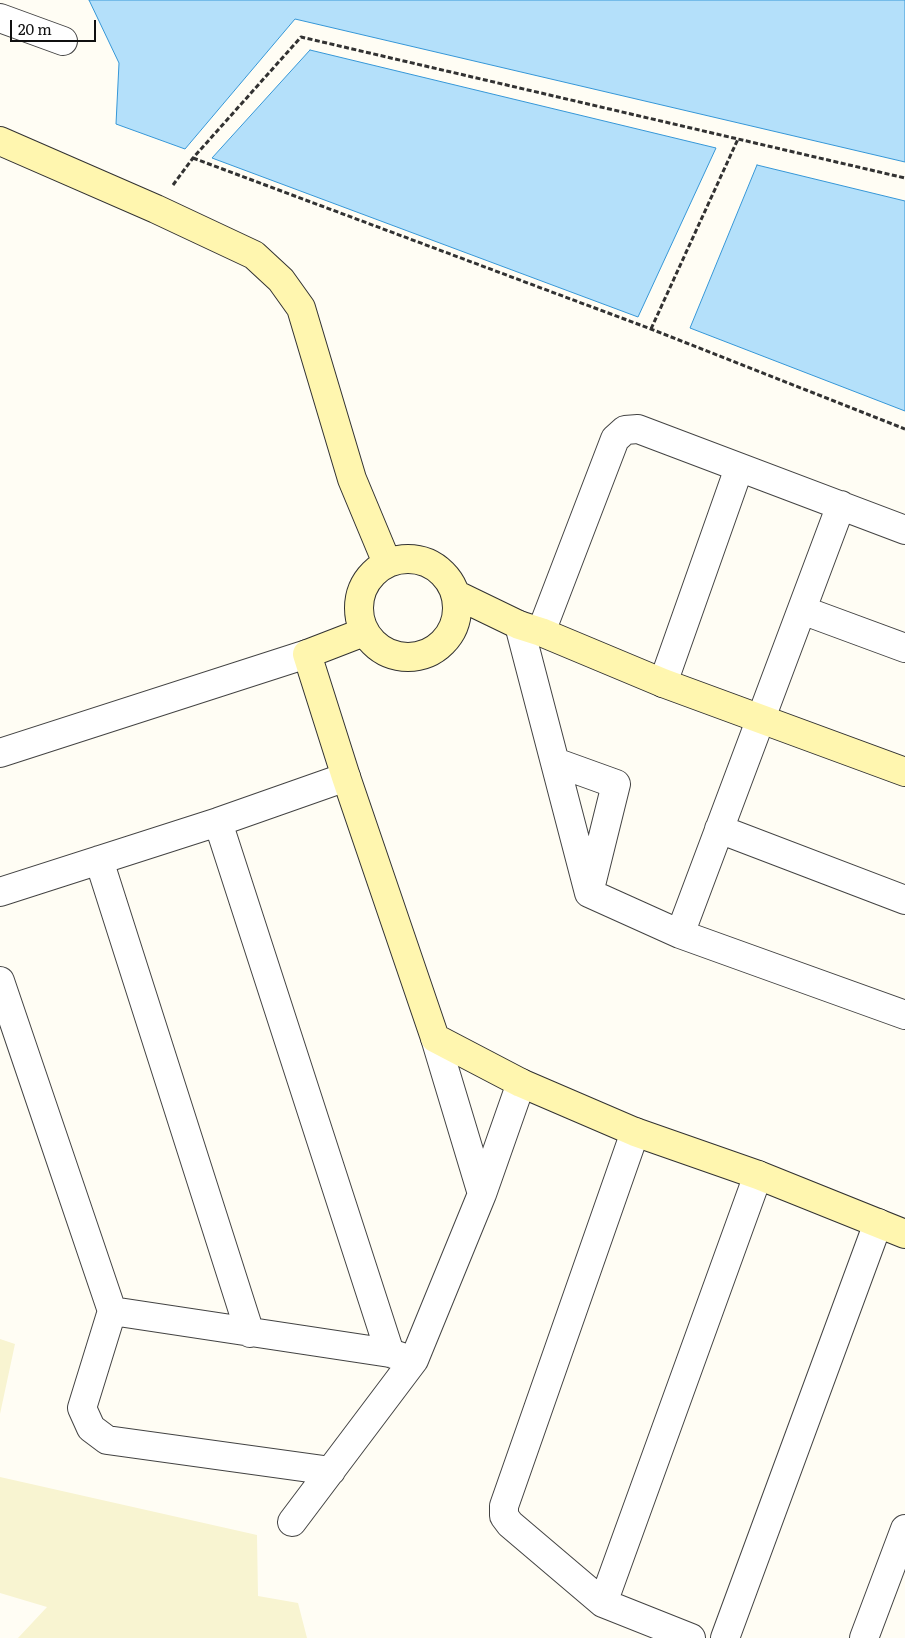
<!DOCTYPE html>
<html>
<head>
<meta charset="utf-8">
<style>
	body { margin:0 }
	#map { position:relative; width:905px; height:1638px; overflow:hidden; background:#fffdf4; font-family:Literata,serif }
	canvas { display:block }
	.scale { position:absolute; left:10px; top:20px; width:86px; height:22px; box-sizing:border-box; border:2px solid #101010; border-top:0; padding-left:6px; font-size:15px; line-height:18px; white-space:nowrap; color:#101010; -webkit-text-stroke:4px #fff; paint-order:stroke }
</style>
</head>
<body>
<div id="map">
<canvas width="905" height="1638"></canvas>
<div class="scale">20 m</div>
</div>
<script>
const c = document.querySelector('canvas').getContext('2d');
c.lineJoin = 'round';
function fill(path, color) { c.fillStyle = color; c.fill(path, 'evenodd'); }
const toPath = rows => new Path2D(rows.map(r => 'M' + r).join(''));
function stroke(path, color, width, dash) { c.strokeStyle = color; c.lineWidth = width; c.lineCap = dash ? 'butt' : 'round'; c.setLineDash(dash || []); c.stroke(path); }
const farmland = toPath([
	[0,1339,15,1344,0,1414],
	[0,1477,257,1535,258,1596,298,1603,307,1638,18,1638,47,1607,0,1593]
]);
const water = toPath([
	[89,0,905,0,905,162,295,19,185,149,116,124,119,63,89,0],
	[310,50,716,148,638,317,212,158,310,50],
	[757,165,905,201,905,411,690,328,757,165]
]);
const path = toPath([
	[193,158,651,329,905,429],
	[173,185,193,158,301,37,905,178],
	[651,329,738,139]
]);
const street = toPath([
	[0,18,63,41],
	[802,610,905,648],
	[519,625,589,893],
	[541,632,615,439,625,430,638,429,905,530],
	[663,683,739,468],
	[0,753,307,654],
	[555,762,616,784,590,889],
	[218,822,390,1353],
	[719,829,905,900],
	[99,860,250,1333],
	[0,892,218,822,346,777],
	[589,893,680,934,905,1015],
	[680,934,841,505],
	[0,981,112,1311,82,1408,91,1428,107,1440,331,1471],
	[635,1132,504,1506,504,1516,510,1524,603,1603,691,1638],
	[482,1194,521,1083],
	[112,1311,390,1353,405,1358],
	[292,1522,414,1360,482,1194,435,1038],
	[603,1603,758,1175],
	[725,1638,878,1223],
	[864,1638,905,1529]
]);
const secondary = toPath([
	[0,141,156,209,254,255,281,280,301,308,352,479,387,563],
	'359 608a49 49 0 1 1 98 0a49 49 0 1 1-98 0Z',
	[457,595,519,625,541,632,663,683,905,772],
	[364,632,307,654,346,777,435,1038,521,1083,635,1132,758,1175,905,1234]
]);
fill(farmland, '#f8f4d1');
fill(water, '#b4e0fa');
stroke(water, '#3697d7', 1);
stroke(street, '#434343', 30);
stroke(secondary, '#323232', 30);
stroke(path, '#323232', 3, [5, 2.5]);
stroke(street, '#fff', 28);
stroke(secondary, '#fff6af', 28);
</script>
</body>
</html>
